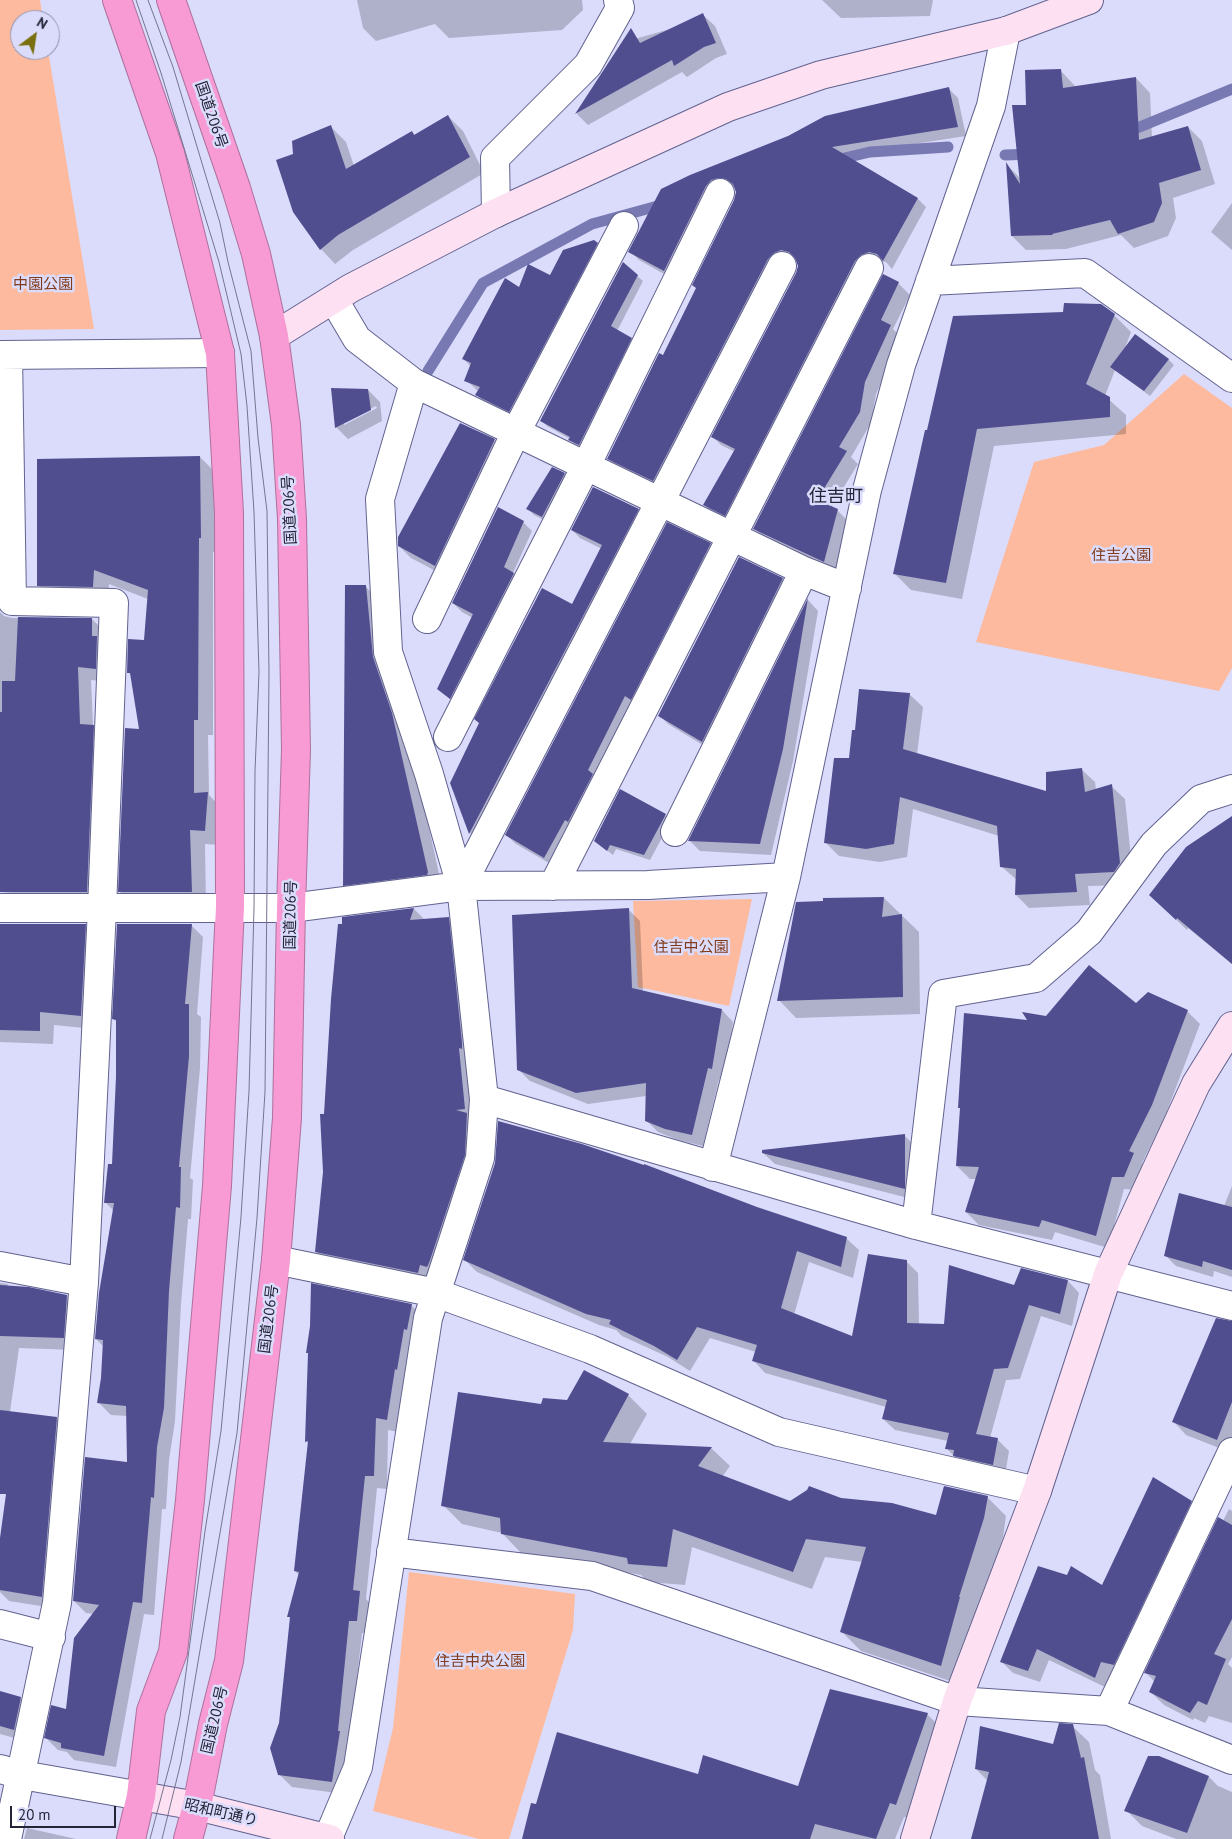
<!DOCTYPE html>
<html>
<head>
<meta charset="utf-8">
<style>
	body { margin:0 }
	#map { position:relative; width:1232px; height:1839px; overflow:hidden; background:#dbdcfc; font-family:"PT Sans",sans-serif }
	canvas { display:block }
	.north { position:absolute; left:10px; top:10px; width:50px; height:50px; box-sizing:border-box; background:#dbdcfc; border:1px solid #9192ad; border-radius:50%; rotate:31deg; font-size:14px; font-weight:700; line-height:20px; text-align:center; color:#232437 }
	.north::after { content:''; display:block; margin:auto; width:18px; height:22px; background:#796f0e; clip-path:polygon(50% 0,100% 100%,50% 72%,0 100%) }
	.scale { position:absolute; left:10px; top:1806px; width:106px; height:22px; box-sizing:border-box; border:2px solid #232437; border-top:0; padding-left:6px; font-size:15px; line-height:18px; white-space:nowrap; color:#232437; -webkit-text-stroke:4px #dbdcfc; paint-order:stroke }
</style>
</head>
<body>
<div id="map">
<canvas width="1232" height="1839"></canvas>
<div class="north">N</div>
<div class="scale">20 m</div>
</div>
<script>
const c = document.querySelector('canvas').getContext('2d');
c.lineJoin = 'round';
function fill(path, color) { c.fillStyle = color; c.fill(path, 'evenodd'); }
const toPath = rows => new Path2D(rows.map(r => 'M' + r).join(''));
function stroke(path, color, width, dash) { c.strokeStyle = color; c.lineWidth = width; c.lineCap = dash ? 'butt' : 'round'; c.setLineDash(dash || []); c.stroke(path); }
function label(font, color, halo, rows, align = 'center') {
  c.font = font + ' "PT Sans","Noto Sans JP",sans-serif'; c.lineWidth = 5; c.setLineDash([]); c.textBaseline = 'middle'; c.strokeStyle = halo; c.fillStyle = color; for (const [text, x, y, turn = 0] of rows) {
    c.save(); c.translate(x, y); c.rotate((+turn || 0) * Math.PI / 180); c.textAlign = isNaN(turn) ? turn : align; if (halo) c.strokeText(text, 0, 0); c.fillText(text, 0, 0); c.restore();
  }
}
const green = toPath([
	[0,0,40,0,43,20,20,20,20,50,48,50,94,329,0,330],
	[1184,374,1232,408,1232,668,1219,691,976,642,1034,462,1104,445],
	[752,899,729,1006,638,987,633,901],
	[409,1572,575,1594,573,1630,509,1839,479,1839,373,1811,393,1728]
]);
const shadow = toPath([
	[357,0,582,0,583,10,562,30,449,38,435,24,376,41,363,28],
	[822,0,933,0,930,16,841,18],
	[703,15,715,26,727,54,716,58,687,77,682,72,588,125,577,114,624,42,670,29],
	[1061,71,1076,87,1136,78,1150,93,1152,138,1188,127,1202,141,1215,184,1173,198,1176,218,1168,236,1134,248,1121,235,1066,249,1026,250,1012,236,1007,165,1021,179,1027,107],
	[949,89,958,98,966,136,843,155,918,199,926,207,892,269,886,262,878,261,734,523,713,513,705,505,735,452,721,445,713,437,797,274,799,266,797,260,790,259,662,489,617,467,609,458,664,357,697,289,735,200,737,192,735,187,728,186,673,279,639,260,630,251,662,190],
	[448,116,463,131,484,173,353,250,335,264,321,249,331,127,346,142,354,166,412,132,416,136],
	[1232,203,1232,250,1211,232],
	[597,244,607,254,519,421,487,405,477,395,479,392,466,380,471,367,464,359,551,277],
	[623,264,643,281,617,331,631,339,636,344,585,450,575,445,570,439,547,426,541,420],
	[898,283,910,295,893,329,902,338,876,394,871,423,851,457,858,464,831,508,837,510,849,522,835,572,766,540,755,529],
	[1114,315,1131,332,1125,348,1168,359,1174,365,1150,396,1115,370,1105,396,1126,415,1126,434,994,446,962,599,911,590,894,573,926,431],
	[332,390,368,390,380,402,382,421,348,439,336,427],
	[376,406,377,408,344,425,344,422],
	[461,424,494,440,506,452,447,577,411,558,399,546],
	[200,457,215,472,216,552,213,552,213,735,208,735,209,795,222,809,220,845,205,844,206,907,135,907,120,892,141,731,132,676,128,672,146,641,148,599,109,584,108,602,53,600,38,585],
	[564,474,570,480,548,522,534,515,528,509],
	[638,510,646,518,478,840,470,833,452,783,572,605,602,549,580,538,572,530],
	[523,522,532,531,513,573,522,582,459,707,439,689,473,618,462,612,453,603],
	[710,544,719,554,554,866,516,844,506,835],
	[782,579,791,588,711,750,668,724,659,715],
	[365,586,380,601,442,888,359,900,344,885],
	[808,600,818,611,793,761,771,855,700,851,689,840],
	[0,612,4,616,12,618,92,619,106,633,109,682,91,680,93,726,107,740,101,901,0,892],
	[909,694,923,707,917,754,1048,793,1081,769,1095,782,1096,790,1111,786,1125,799,1133,877,1127,885,1088,886,1090,905,1029,908,1016,895,1017,880,1002,867,999,836,913,809,907,857,880,862,839,856,826,843,850,759],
	[665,815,671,821,650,860,616,849,613,855,595,841],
	[1232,817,1232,964,1188,928,1187,930,1161,905],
	[884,898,919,932,920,1014,796,1018,779,1000],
	[414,909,424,919,423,920,448,918,458,928,477,1124,428,1282,326,1262,317,1252,324,1172,325,1116,344,918],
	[628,909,640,921,643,992,722,1010,733,1022,724,1080,719,1079,703,1146,678,1140,658,1132,646,1120,646,1096,588,1104,530,1081,518,1069],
	[191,925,203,937,197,1014,201,1017,200,1068,190,1178,193,1180,191,1219,188,1219,181,1304,175,1421,169,1460,166,1509,162,1509,154,1615,144,1614,116,1767,74,1760,67,1752,58,1750,46,1738,67,1710,94,1614,86,1613,74,1601,128,1464,127,1416,111,1415,99,1403,104,1347,96,1339,114,1211,105,1202,113,1165,117,1077,117,1022,114,1019],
	[85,926,99,940,95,1029,54,1025,53,1044,0,1042,0,927],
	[1137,1004,1187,1011,1200,1024,1164,1119,1142,1163,1146,1167,1137,1190,1124,1189,1108,1248,1055,1232,1052,1240,979,1225,966,1212,976,1179,970,1179,957,1166,962,1110,960,1108,1029,1022,1046,1017],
	[904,1135,916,1147,916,1200,775,1164,763,1153],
	[1232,1186,1232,1277,1214,1271,1213,1277,1176,1266,1165,1255,1224,1206],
	[756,1208,847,1239,859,1250,853,1278,809,1262,794,1315,853,1338,906,1261,918,1273,919,1324,945,1325,1014,1287,1068,1281,1079,1293,1072,1326,1041,1316,1020,1379,1006,1380,990,1438,997,1439,1009,1451,1005,1476,958,1460,946,1448,948,1441,895,1430,883,1419,886,1407,765,1373,754,1361,756,1352,710,1338,690,1371,668,1357,622,1336,616,1330,599,1325,477,1272,465,1260],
	[0,1283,7,1284,10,1287,67,1296,79,1308,75,1350,19,1348,10,1412,56,1418,69,1430,54,1608,9,1601,0,1592,0,1562,10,1469,0,1463],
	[411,1305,424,1318,399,1432,388,1430,387,1489,377,1488,366,1599,372,1605,370,1633,362,1633,344,1794,292,1787,279,1774,280,1723,291,1619,289,1617,299,1575,295,1571,309,1444,306,1441],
	[1232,1337,1232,1453,1186,1435,1174,1422],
	[628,1395,647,1414,630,1444,711,1448,730,1466,722,1477,790,1502,841,1499,936,1517,987,1497,1006,1516,1003,1537,977,1616,959,1684,861,1651,842,1632,863,1562,825,1557,812,1589,692,1547,685,1585,648,1582,641,1575,521,1553,502,1533,462,1524,443,1505,542,1406,568,1401],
	[1191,1502,1202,1514,1107,1688,1049,1660,1040,1682,1013,1673,1002,1662,1102,1587],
	[1229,1509,1232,1511,1232,1657,1228,1664,1232,1668,1232,1723,1209,1716,1205,1723,1194,1718,1193,1720,1164,1705,1151,1692,1155,1682,1146,1673],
	[0,1693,20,1698,33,1710,26,1741,0,1734],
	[927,1714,941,1728,910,1818,904,1817,895,1839,523,1839,537,1806,699,1775,799,1788],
	[1072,1726,1089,1742,1095,1770,1100,1775,1111,1839,972,1839,988,1781,976,1769,1054,1745],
	[1209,1777,1218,1786,1232,1792,1232,1839,1176,1839,1142,1826,1126,1810],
	[27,1828,76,1839,24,1839]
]);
const stream = toPath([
	[1125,133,1232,89],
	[1005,155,1033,154],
	[836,160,870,152,948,147],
	[428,371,483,283,592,224,665,204]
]);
const building = toPath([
	[703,13,716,43,704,47,674,66,672,60,575,114,631,28,640,43],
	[1061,69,1063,88,1136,77,1139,140,1188,126,1201,170,1159,183,1162,203,1154,222,1118,234,1110,220,1052,234,1053,235,1011,236,1006,162,1020,184,1012,105,1026,105,1025,70],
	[949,87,958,127,832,147,918,198,883,261,877,254,869,252,861,255,855,261,725,516,703,505,735,449,711,437,796,273,798,266,795,258,789,252,781,250,774,253,768,259,653,481,607,459,659,353,663,355,696,288,692,285,734,200,736,192,733,184,726,179,718,178,711,180,706,186,664,271,628,252,661,189,690,175,788,136,825,116],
	[448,115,470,157,338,235,320,250,293,212,276,160,293,154,292,141,331,125,346,169,412,131,414,135],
	[594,240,598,243,509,412,475,395,480,387,464,381,471,363,462,359,505,278,519,287,528,264,550,275,563,250],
	[623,262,638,275,611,326,632,338,579,445,568,440,570,437,540,421],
	[883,274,899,282,881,320,891,325,865,382,860,412,839,447,847,451,817,500,838,509,824,562,753,529],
	[1064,303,1101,304,1115,314,1086,384,1110,397,1110,417,977,429,946,583,893,574,925,430,927,430,953,316,1063,312],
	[1135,334,1169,359,1144,391,1110,367],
	[331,388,368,389,371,410,335,428],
	[460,423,495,439,435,566,398,546,398,537],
	[200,456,201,538,199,538,198,720,194,720,194,793,208,792,205,831,190,830,192,892,118,892,125,728,139,729,130,673,127,673,128,639,144,640,148,590,94,570,93,587,37,586,37,459],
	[552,467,565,473,542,517,526,509],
	[593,487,639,509,469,834,450,783,479,723,474,719,542,588,572,604,602,545,571,530],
	[498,507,524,521,504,567,514,573,450,699,437,689,473,614,452,603],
	[667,522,711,543,631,700,625,696,588,770,593,774,568,822,565,820,544,858,505,835],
	[739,557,783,578,702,742,658,716],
	[345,585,366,585,373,657,392,713,428,872,427,875,343,886],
	[808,598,783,749,760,844,688,841],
	[18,617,92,618,92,636,97,636,96,669,78,667,80,724,94,725,87,892,0,892,0,712,2,712,2,681,15,681],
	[859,689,910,693,903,749,1046,791,1046,772,1082,768,1085,792,1112,784,1120,863,1114,872,1075,874,1077,892,1015,895,1016,869,1000,867,997,826,900,797,894,844,866,849,824,843,834,758,849,758,852,730,855,730],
	[620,789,666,814,644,855,610,845,607,851,594,841],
	[1232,816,1232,964,1177,918,1176,920,1149,895,1186,847],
	[884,897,882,917,902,914,903,997,777,1001,796,902,823,901,823,898],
	[414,908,410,920,449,917,462,1043,462,1049,459,1048,465,1109,456,1110,467,1113,465,1155,429,1263,427,1267,420,1265,418,1273,315,1252,323,1172,320,1114,324,1114,331,999,338,924,342,924,342,917],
	[629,908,632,988,722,1009,712,1069,708,1068,692,1135,665,1129,645,1121,646,1083,576,1093,517,1070,512,915],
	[0,924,86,924,81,1016,40,1012,40,1031,0,1030],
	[117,924,192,924,185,1004,189,1004,189,1056,179,1167,181,1167,180,1208,176,1207,169,1291,164,1408,157,1447,154,1498,151,1497,142,1603,133,1602,104,1756,61,1748,61,1743,44,1738,51,1705,66,1709,74,1638,99,1605,73,1601,85,1457,127,1462,126,1406,97,1403,101,1378,103,1340,95,1339,99,1293,114,1203,104,1203,108,1164,112,1164,116,1077,116,1020,112,1019],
	[1089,965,1136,1003,1148,992,1188,1010,1152,1105,1129,1151,1134,1153,1124,1177,1112,1177,1096,1236,1042,1220,1039,1227,965,1212,979,1167,956,1166,960,1108,958,1108,964,1013,1027,1020,1022,1012,1046,1016],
	[498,1121,582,1144,644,1165,644,1164,757,1207,847,1237,841,1267,797,1251,781,1308,852,1336,868,1254,907,1260,907,1323,944,1324,949,1265,1014,1285,1021,1268,1068,1280,1060,1314,1029,1305,1008,1368,994,1369,976,1434,998,1438,993,1465,953,1456,954,1450,945,1449,949,1433,882,1419,887,1400,752,1361,757,1345,697,1327,677,1360,654,1346,609,1324,611,1320,586,1314,463,1260,495,1163],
	[905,1134,905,1189,762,1153,762,1150],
	[1179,1193,1232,1207,1232,1270,1203,1261,1202,1267,1164,1256],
	[311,1283,412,1304,407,1330,404,1329,397,1370,395,1369,387,1420,376,1418,374,1476,365,1476,353,1590,360,1591,357,1621,349,1621,338,1731,340,1731,332,1782,278,1775,270,1748,279,1723,290,1617,287,1617,299,1572,294,1571,308,1441,305,1442,308,1353,306,1353,310,1326],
	[0,1285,29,1287,67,1295,64,1338,0,1336],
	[1216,1318,1232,1321,1232,1402,1217,1440,1172,1422],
	[584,1370,629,1394,603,1442,712,1447,698,1466,790,1501,807,1490,809,1486,841,1498,892,1503,936,1515,944,1486,988,1496,984,1518,959,1597,960,1597,941,1666,840,1632,866,1547,806,1539,793,1572,673,1529,667,1567,628,1564,627,1558,501,1534,500,1518,441,1506,458,1392,541,1404,543,1398,567,1400],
	[0,1410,57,1417,42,1597,0,1590,0,1538,6,1494,0,1494],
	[1153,1477,1192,1501,1114,1665,1101,1662,1095,1678,1037,1649,1028,1671,1000,1662,1038,1566,1067,1575,1071,1566,1102,1585],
	[1218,1517,1232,1525,1232,1619,1214,1654,1226,1659,1207,1705,1198,1701,1190,1713,1149,1692,1156,1676,1144,1673],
	[830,1689,928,1713,896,1805,890,1803,876,1839,815,1824,810,1839,522,1839,531,1803,536,1804,557,1732,698,1774,703,1755,798,1786],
	[0,1691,21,1697,14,1730,0,1726],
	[1059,1723,1073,1724,1081,1758,1084,1757,1099,1839,971,1839,989,1772,975,1769,980,1726,1053,1744],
	[1148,1756,1159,1756,1209,1776,1187,1833,1124,1811]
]);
const street = toPath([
	[496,213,495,158,588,65,620,8,618,0],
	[930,281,1085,273,1232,378],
	[334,300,357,339,414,383,804,571,847,588],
	[0,355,220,353],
	[427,619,516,432,624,226],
	[448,737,586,466,720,193],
	[675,832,804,571],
	[461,886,782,266],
	[553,886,869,268],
	[0,908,291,908,461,886,648,885,786,877],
	[484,1099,916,1225,1232,1306],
	[713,1167,786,877,867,490,901,365,991,106,1006,31],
	[916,1225,943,994,1036,978,1089,932,1154,844,1201,799,1232,789],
	[276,1260,436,1293,590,1349,779,1432,1037,1491],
	[0,1266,84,1282],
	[1232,1452,1109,1711,1232,1760],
	[391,1552,592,1576,957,1701,1109,1711],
	[0,1624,51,1637],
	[0,1769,22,1775,141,1796],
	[328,1838,358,1767,428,1318,480,1158,484,1099,461,886,429,774,388,652,380,499,414,383],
	[7,1839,57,1603,84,1282,102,909,114,603,12,601,8,355]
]);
const secondary = toPath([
	[274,336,351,288,496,213,728,107,821,75,1006,31,1089,0],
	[141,1796,197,1806,330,1839],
	[915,1839,957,1701,1037,1491,1108,1274,1196,1084,1232,1026]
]);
const highway = toPath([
	[117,0,170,153,220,353,229,513,230,907,217,1186,190,1500,173,1652,151,1711,141,1796,131,1839],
	[171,0,236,188,256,254,274,336,286,425,292,519,296,749,291,908,287,1118,276,1260,229,1661,213,1724,197,1806,188,1839]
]);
const tram = toPath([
	[136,0,161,73,219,262,241,354,247,406,254,512,259,672,255,771,254,908,249,1091,241,1217,221,1431,205,1531,180,1717,171,1760,150,1839],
	[148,0,173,67,220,223,228,262,251,351,258,438,267,511,269,673,265,1092,257,1218,237,1433,181,1762,162,1839]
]);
const streetNames = [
	["国道206号",211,115,71],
	["国道206号",290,510,-93],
	["国道206号",291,915,-89],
	["国道206号",269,1319,-83],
	["国道206号",215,1720,-77],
	["昭和町通り",221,1813,13]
];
const parkNames = [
	["中園公園",43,285],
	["住吉公園",1121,556],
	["住吉中公園",691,948],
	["住吉中央公園",480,1662]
];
const quarterNames = [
	["住吉町",836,497]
];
fill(green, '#fdba9e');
fill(shadow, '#0003');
stroke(stream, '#7879b2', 11);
fill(building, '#514e90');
stroke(street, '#61628f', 30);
stroke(secondary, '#61628f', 30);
stroke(highway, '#ad719c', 30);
stroke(street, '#fff', 28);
stroke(secondary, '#fde1f2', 28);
stroke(highway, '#f89ad3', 28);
stroke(tram, '#74758e', 1);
label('15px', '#232437', '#dbdcfc', streetNames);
label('15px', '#823b1a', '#dbdcfc', parkNames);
label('18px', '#232437', '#dbdcfc', quarterNames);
</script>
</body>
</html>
